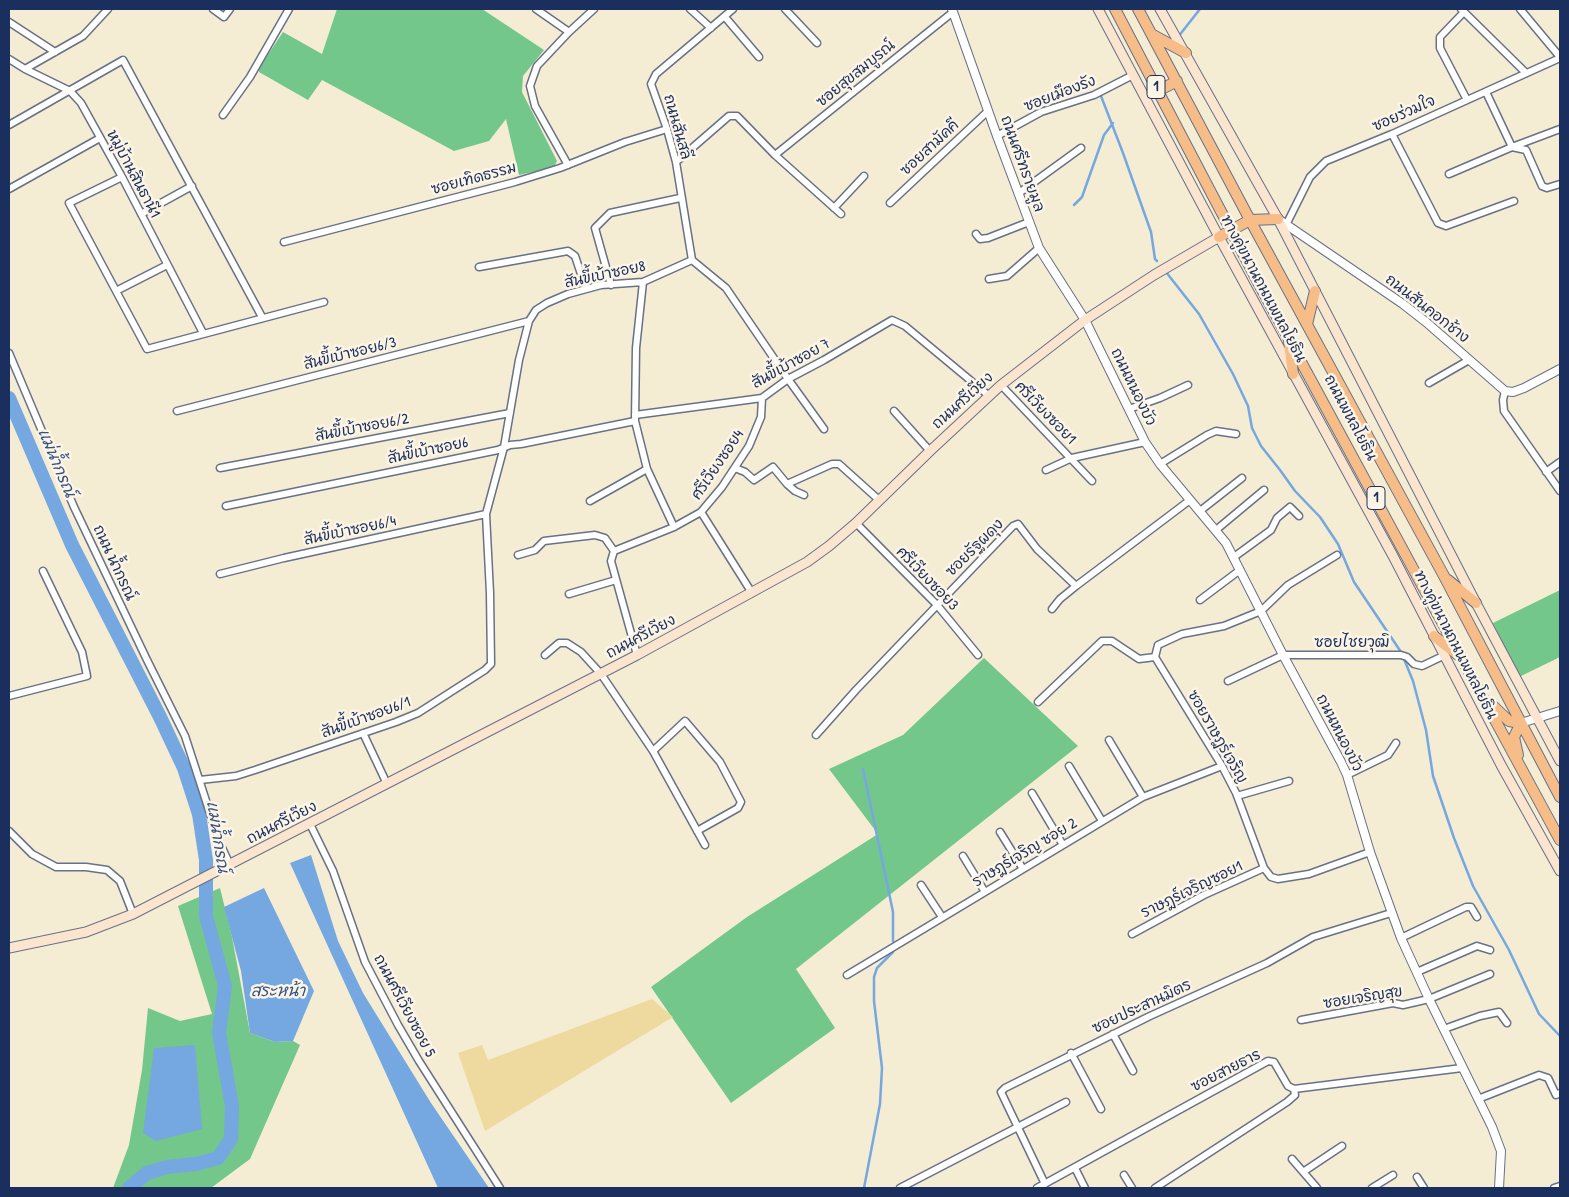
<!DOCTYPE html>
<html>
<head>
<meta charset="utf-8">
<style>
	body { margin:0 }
	#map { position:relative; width:1569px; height:1197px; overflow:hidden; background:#f4ecd3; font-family:"Patrick Hand",sans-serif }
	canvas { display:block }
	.frame { position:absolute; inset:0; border:10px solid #1b2f5e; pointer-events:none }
</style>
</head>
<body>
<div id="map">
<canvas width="1569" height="1197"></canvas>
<div class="frame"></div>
</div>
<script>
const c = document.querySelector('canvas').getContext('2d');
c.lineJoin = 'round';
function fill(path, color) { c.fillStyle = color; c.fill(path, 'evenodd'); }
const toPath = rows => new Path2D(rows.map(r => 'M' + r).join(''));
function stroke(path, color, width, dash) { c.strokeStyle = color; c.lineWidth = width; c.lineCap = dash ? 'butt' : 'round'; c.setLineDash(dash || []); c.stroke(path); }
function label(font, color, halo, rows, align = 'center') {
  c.font = font + ' "Patrick Hand","Playpen Sans Thai",sans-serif'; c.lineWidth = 5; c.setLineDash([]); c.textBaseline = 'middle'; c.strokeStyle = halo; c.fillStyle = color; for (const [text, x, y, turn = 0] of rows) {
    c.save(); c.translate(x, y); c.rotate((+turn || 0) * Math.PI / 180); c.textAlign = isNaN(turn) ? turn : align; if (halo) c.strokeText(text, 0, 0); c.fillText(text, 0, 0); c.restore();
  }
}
const green = toPath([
	[337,9,482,9,544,50,523,76,522,92,557,161,554,167,519,175,506,119,489,141,454,151,322,80,308,100,259,72,259,68,283,32,322,54],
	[1560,590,1560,657,1519,677,1493,623],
	[984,658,1078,746,796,969,835,1028,731,1103,651,987,747,917,878,834,829,769,903,735],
	[220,888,232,937,250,1033,275,1042,293,1041,300,1045,250,1159,211,1188,113,1188,129,1145,142,1070,148,1008,180,1021,212,1014,178,906]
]);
const sand = toPath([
	[652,999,673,1017,485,1131,458,1053,482,1045,488,1060]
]);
const water = toPath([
	[311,855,338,941,363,993,431,1103,489,1188,438,1188,290,863],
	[264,888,314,991,293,1041,275,1042,250,1033,241,971,224,907],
	[195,1045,202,1129,156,1141,143,1133,154,1048]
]);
const stream = toPath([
	[1178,37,1200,9],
	[1101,96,1123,153,1151,232,1155,259,1157,261],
	[1074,205,1082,197,1104,135,1113,123],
	[1166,272,1199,314,1233,374,1248,406,1252,428,1261,446,1280,470,1295,491,1320,517,1338,544,1354,582,1401,652],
	[1404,659,1413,681,1426,730,1433,776,1454,838,1473,886,1509,950,1539,1014,1560,1036],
	[863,769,893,912,893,941],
	[864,1188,880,1104,882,1068,874,1001,874,977,877,968,893,952]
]);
const river = toPath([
	[9,398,72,545,160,717,184,768,199,814,206,860,206,916,225,986,219,1033,232,1106,231,1139,218,1158,196,1164,167,1167,147,1173,129,1188]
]);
const minor = toPath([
	[213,9,224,17,230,9],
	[536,9,569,32],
	[690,9,711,28],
	[785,9,817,43],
	[1461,9,1526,73],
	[1520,9,1560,57],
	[1464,12,1440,37,1440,48,1467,100],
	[725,17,759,57],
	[9,22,55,52],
	[9,59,25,69,70,91,81,103,122,177,203,333],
	[25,69,83,36,108,9],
	[1486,92,1512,147,1526,150,1542,186,1547,188,1560,184],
	[223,115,250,77,289,9],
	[9,125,123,60,262,317],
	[1392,134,1438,223,1446,226,1514,201],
	[997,136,1041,112,1094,95,1133,75],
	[775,155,841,214],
	[676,162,729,116,737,116,775,155,953,12],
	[568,165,535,106,530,86,537,66,569,32,594,9],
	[1449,174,1512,147,1560,129],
	[122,177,69,203,147,349,324,302],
	[9,189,100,138],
	[1019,193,1081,148],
	[890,203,988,111],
	[834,208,864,176],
	[141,214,192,186],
	[1286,225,1310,177,1326,161,1392,134,1560,58],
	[976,234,980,239,988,238,1029,222],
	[284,242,515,182,560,168,625,142,667,129],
	[692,260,676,162,667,129,651,84,656,74,733,9],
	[692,260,726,288,788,379,824,429],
	[479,267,568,251,575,256,586,289],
	[989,279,1007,276,1039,248],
	[611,285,595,228,610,213,680,198],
	[116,291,167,265],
	[9,353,74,507,147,660,185,736,219,841,230,865],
	[1429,383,1469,360],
	[1001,385,1092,481],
	[1505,391,1503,400,1504,411,1560,491],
	[1129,409,1160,398,1188,385],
	[177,411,529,321],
	[894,411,930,451],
	[635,415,762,398,788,379,824,360,892,320,905,326,988,395],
	[1160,464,1207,435,1216,431,1236,434],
	[220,468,510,413],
	[735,468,745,472,754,480,773,467,787,484,795,491,804,495],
	[1046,470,1072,458,1145,442],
	[1546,472,1560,462],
	[787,484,832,464,839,464,879,500],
	[590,501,647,469],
	[226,506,498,450,510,445,521,444,635,421],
	[1200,511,1242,478],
	[856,523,937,605,978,655],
	[674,527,701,512],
	[1216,530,1264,490],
	[518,555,535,550,544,541,595,535,605,538,614,551],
	[1337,555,1288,585,1261,611,1224,626,1182,634,1158,645,1155,657,1222,766,1236,793,1264,868,1271,877,1278,879,1309,874,1370,852],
	[1234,557,1271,530,1277,518,1290,507,1299,516],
	[220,574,284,558,486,514],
	[752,593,701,512,722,487,749,446,761,417,762,398],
	[569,594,616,580],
	[1200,600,1240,570],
	[1052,609,1060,599,1076,586],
	[545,655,559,643,567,643,581,652,601,674,653,751,705,845],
	[637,655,611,561,614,551,674,527,647,469,635,421,636,348,643,282],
	[1228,681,1283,655,1401,655,1407,657,1414,664,1422,666,1445,655],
	[9,696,87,676,82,652,43,571],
	[1038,702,1102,641,1112,641,1139,659,1155,657],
	[363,733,387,784],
	[816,735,856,690,1013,526,1018,524,1037,549,1076,586,1190,500],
	[1109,740,1143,797],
	[653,751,685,721,720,762,741,802,738,808,697,831],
	[1069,766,1102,821],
	[1347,775,1388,755,1396,743],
	[200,780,236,776,255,770,396,722,418,713,485,670,491,664,490,593,486,514,504,447,519,360,529,321,536,310,547,303,568,294,601,285,643,282,692,260],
	[1032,793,1063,845],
	[1237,796,1289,781],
	[310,824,333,871,365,962,398,1025,419,1061,500,1188],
	[9,831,32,854,56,867,86,867,107,870,120,881,133,914],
	[1000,832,1023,869],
	[963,856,985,892],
	[921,885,942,917],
	[1132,934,1204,895,1264,868],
	[1401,938,1466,907,1471,907,1477,917],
	[1417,972,1477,946,1490,950],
	[847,975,1143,797,1222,766],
	[1301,1020,1393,1003,1403,1005,1429,999,1490,974],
	[1444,1029,1480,1016,1499,1012,1507,1023],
	[1113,1034,1133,1071],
	[1071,1053,1101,1109],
	[1478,1099,1539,1075,1548,1078,1556,1095,1560,1093],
	[1292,1159,1317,1188],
	[1075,1168,1085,1188],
	[1303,1172,1342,1146],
	[1124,1175,1132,1188],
	[1417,1177,1424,1188],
	[1045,1184,1001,1092,1005,1088,1150,1016,1267,963,1313,937,1391,913],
	[900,1188,1066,1102],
	[1037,1188,1268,1061,1274,1062,1288,1086,1294,1089,1462,1068],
	[1155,1188,1287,1102,1295,1095,1294,1089],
	[1372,1188,1393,1175],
	[1554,1188,1560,1186]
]);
const tertiary = toPath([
	[952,9,997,136,1039,248,1085,320,1145,442,1160,464,1226,543,1283,655,1341,762,1347,775,1370,852,1401,938,1429,999,1492,1127,1501,1151,1499,1188],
	[1278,219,1403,304,1426,322,1505,391,1513,392,1524,388,1560,369],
	[1521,723,1560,711]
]);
const secondary = toPath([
	[1098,9,1219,237,1393,556,1501,765,1560,871],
	[1160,9,1278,219,1476,603,1560,761],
	[9,948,86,932,133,914,637,655,807,562,829,546,856,523,930,451,1001,385,1085,320,1154,275,1219,237]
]);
const primary = toPath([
	[1115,9,1260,286,1560,840],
	[1138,9,1250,220,1444,576,1560,797],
	[1153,35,1186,53],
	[1158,91,1177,81],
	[1219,237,1250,220,1278,219],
	[1307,324,1315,291],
	[1289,342,1293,374],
	[1448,580,1476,603],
	[1434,636,1458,655],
	[1490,703,1509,721,1521,723],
	[1518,755,1514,737,1521,723]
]);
const shields = [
	[1156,87,18],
	[1376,498,18]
];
const shieldNames = [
	["1",1156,87],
	["1",1376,498]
];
const streetNames = [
	["ซอยสุขสมบูรณ์",856,74,-39],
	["ซอยเมืองรัง",1060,94,-21],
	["ซอยร่วมใจ",1404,114,-24],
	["ถนนสันสลี",677,127,74],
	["ซอยสามัคคี",930,148,-43],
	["ถนนศรีทรายมูล",1022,164,70],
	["หมู่บ้านสินธานี1",133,174,62],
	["ซอยเทิดธรรม",474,179,-15],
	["สันขี้เบ้าซอย8",605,275,-12],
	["ทางคู่ขนานถนนพหลโยธิน",1263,289,62],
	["ถนนสันคอกช้าง",1427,309,38],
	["สันขี้เบ้าซอย6/3",350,354,-14],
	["สันขี้เบ้าซอย 7",791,364,-29],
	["ถนนหนองบัว",1133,387,64],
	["ถนนศรีเวียง",963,401,-42],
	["ศรีเวียงซอย1",1045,413,46],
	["ถนนพหลโยธิน",1350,418,62],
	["สันขี้เบ้าซอย6/2",362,428,-11],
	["สันขี้เบ้าซอย6",428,451,-12],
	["ศรีเวียงซอย4",718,465,-56],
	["สันขี้เบ้าซอย6/4",350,531,-12],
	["ซอยรัฐผดุง",975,548,-45],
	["ถนน น้ำกรณ์",114,563,65],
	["ศรีเวียงซอย3",927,579,46],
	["ถนนศรีเวียง",641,637,-28],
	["ซอยไชยวุฒิ",1352,643],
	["ทางคู่ขนานถนนพหลโยธิน",1455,645,63],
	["สันขี้เบ้าซอย6/1",366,718,-20],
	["ถนนหนองบัว",1339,733,63],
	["ซอยราษฎร์เจริญ",1217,737,60],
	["ถนนศรีเวียง",282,823,-27],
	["ราษฎร์เจริญ ซอย 2",1025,853,-31],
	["ราษฎร์เจริญซอย1",1192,890,-26],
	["ซอยเจริญสุข",1363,998,-9],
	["ถนนศรีเวียงซอย 5",404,1006,62],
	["ซอยประสานมิตร",1142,1007,-25],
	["ซอยสายธาร",1226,1071,-27]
];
const waterNames = [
	["แม่น้ำกรณ์",56,463,67],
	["แม่น้ำกรณ์",217,837,81],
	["สระหน้า",278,992]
];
fill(green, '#74c78a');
fill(sand, '#eeda9e');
fill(water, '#75a7e1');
stroke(stream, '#75a7e1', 2.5);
stroke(river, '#75a7e1', 14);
stroke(minor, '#677187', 9);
stroke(tertiary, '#677187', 10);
stroke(secondary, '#677187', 11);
stroke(primary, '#677187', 12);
stroke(minor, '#fff', 6);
stroke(tertiary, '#fff', 8);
stroke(secondary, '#fce5cf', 9);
stroke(primary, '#f7bd88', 10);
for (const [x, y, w] of shields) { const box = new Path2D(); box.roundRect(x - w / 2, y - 11.5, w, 23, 4); c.fillStyle = '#fcf5e5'; c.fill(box); stroke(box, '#1b2f5e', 1); }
label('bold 14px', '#1b2f5e', null, shieldNames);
label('15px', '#1b2f5e', '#fcf5e5', streetNames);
label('italic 16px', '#365385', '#fcf5e5', waterNames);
</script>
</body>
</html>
